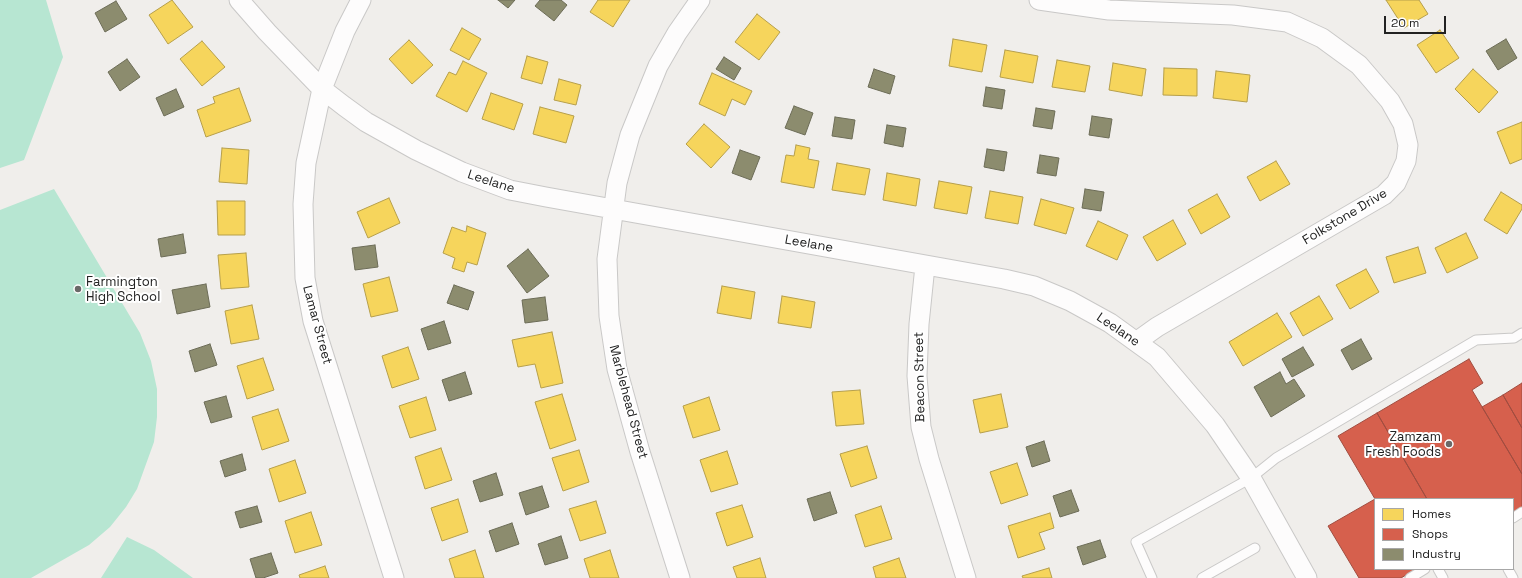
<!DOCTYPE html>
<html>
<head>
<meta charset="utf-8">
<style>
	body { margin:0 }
	#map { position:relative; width:1522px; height:578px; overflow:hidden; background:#f0eeeb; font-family:"Space Grotesk",sans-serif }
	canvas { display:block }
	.legend { position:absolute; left:1374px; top:498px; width:140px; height:72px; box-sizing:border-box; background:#fff; border:1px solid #a7a7a7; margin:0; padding:5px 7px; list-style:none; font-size:12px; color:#222 }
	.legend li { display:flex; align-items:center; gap:8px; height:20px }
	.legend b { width:20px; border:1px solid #a7a7a7 }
	.scale { position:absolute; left:1384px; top:16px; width:62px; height:18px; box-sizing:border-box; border:2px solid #222; border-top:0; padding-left:5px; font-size:12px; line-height:14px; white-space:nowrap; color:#222; -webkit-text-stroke:3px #fff; paint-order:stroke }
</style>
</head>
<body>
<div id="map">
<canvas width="1522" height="578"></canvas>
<ul class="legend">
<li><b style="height:11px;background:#f6d55c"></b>Homes</li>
<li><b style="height:11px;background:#d6604d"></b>Shops</li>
<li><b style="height:11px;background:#8c8c6e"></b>Industry</li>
</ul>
<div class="scale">20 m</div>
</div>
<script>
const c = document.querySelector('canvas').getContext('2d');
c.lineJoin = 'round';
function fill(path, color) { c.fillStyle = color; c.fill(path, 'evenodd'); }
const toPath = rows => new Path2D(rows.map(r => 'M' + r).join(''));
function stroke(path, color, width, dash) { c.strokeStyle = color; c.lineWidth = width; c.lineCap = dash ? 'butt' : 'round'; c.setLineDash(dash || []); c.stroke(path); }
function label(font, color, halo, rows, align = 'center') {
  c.font = font + ' "Space Grotesk",sans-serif'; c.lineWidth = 4; c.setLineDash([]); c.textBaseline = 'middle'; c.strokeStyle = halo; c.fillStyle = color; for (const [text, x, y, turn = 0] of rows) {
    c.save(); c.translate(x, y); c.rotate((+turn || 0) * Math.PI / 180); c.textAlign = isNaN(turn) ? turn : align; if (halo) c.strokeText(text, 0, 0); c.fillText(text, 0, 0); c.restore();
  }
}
const pitch = toPath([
	[0,0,46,0,63,57,24,160,0,168],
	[54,189,140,333,151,361,157,389,157,417,154,442,137,489,126,507,110,527,89,545,31,578,0,578,0,210],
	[127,537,154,550,193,578,101,578]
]);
const homes = toPath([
	[172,0,193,27,168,44,149,15,172,0],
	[598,0,630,0,613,27,590,12,598,0],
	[1386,0,1419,0,1428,14,1404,28,1386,0],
	[757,14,780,32,759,60,735,42,757,14],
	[462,28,481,39,469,60,450,50,462,28],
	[1440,30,1459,58,1436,73,1417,45,1440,30],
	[953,39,987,45,982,72,949,66,953,39],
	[409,40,433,65,412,84,389,59,409,40],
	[202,41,225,67,202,86,180,59,202,41],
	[1005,50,1038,56,1033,83,1000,77,1005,50],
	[527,56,548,62,542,84,521,78,527,56],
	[1057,60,1090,66,1085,92,1052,87,1057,60],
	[463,61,487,73,467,112,436,96,449,72,456,75,463,61],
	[1113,63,1146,69,1142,96,1109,90,1113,63],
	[1164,68,1197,69,1197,96,1163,95,1164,68],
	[1473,69,1498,92,1479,113,1455,89,1473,69],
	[1216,71,1250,75,1247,102,1213,98,1216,71],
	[712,73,752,91,745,105,732,99,725,116,699,104,712,73],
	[559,79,581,85,576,105,554,100,559,79],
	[239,88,251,121,206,137,197,110,215,103,213,97,239,88],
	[491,93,523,104,514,130,482,119,491,93],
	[540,107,574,116,566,143,533,134,540,107],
	[1522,122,1522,159,1510,164,1497,132,1522,122],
	[704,124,730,147,711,168,686,144,704,124],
	[796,145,810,148,808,159,819,161,814,188,781,182,786,155,794,156,796,145],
	[222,148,249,150,247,184,219,182,222,148],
	[1276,161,1290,184,1260,201,1247,177,1276,161],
	[837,163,870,169,865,195,832,190,837,163],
	[887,173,920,179,916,206,883,200,887,173],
	[939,181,972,187,967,214,934,208,939,181],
	[990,191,1023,197,1018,224,985,218,990,191],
	[1501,192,1522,205,1522,209,1507,234,1484,220,1501,192],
	[1217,194,1230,217,1201,234,1188,210,1217,194],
	[389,198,400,223,368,238,357,212,389,198],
	[1041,199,1074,208,1066,234,1034,225,1041,199],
	[217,201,245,201,245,235,218,235,217,201],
	[1173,220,1186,244,1157,261,1143,237,1173,220],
	[1098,221,1128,235,1117,260,1086,246,1098,221],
	[467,226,486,233,477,265,467,262,464,272,452,268,455,258,443,253,452,227,466,232,467,226],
	[1466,233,1478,258,1447,273,1435,248,1466,233],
	[1418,247,1426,273,1394,283,1386,257,1418,247],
	[246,253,249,287,221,289,218,255,246,253],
	[1366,269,1379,292,1350,309,1336,285,1366,269],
	[389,277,398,311,371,317,363,284,389,277],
	[722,286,755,292,751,319,717,313,722,286],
	[782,296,815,302,811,328,778,323,782,296],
	[1319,296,1333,319,1303,336,1290,313,1319,296],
	[252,305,259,339,231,344,225,311,252,305],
	[1277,313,1292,337,1243,366,1229,342,1277,313],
	[552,332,563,383,541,388,535,364,518,367,512,340,552,332],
	[408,347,419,379,392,388,382,356,408,347],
	[263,358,274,390,247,399,237,366,263,358],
	[860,390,864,424,836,426,832,392,860,390],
	[562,394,576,440,550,449,535,402,562,394],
	[1001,394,1008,427,980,433,973,400,1001,394],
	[426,397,436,430,410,438,399,406,426,397],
	[709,397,720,430,693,438,683,406,709,397],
	[278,409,289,441,262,450,252,417,278,409],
	[867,446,877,478,851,487,840,454,867,446],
	[441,448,452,480,425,489,415,457,441,448],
	[579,450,589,482,563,491,552,458,579,450],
	[727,451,738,484,711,492,700,460,727,451],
	[295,460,306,493,279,502,269,469,295,460],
	[1017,463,1028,495,1001,504,990,472,1017,463],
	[458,499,468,532,442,541,431,508,458,499],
	[596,501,606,533,580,541,569,509,596,501],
	[742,505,753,537,727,546,716,513,742,505],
	[881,506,892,539,865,547,855,515,881,506],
	[311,512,322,545,295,553,285,521,311,512],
	[1050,513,1054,528,1039,533,1045,549,1018,558,1008,526,1050,513],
	[475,550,484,578,455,578,449,559,475,550],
	[610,550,619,578,590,578,584,559,610,550],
	[760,558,766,578,737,578,733,567,760,558],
	[899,558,906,578,876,578,873,567,899,558],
	[325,566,329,578,300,578,299,575,325,566],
	[1049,568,1052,578,1023,578,1022,576,1049,568]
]);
const shops = toPath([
	[1469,359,1483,383,1472,390,1522,474,1522,507,1513,512,1513,499,1427,499,1377,413,1469,359],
	[1522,383,1522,428,1503,395,1522,383],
	[1503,395,1522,428,1522,474,1482,407,1503,395],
	[1377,413,1427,499,1375,499,1375,569,1416,569,1401,578,1359,578,1328,526,1375,499,1338,436,1377,413]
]);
const industry = toPath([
	[498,0,515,0,508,8,498,0],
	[540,0,561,0,567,5,554,21,535,6,540,0],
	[116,1,127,19,105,32,95,13,116,1],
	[1506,39,1517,58,1498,70,1486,51,1506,39],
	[724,57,741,68,734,80,716,69,724,57],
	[127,59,140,77,120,91,108,72,127,59],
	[874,69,895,76,890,94,868,87,874,69],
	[986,87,1005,90,1002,109,983,106,986,87],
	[176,89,184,107,164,116,156,98,176,89],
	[794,106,813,113,805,135,785,128,794,106],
	[1036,108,1055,111,1052,129,1033,126,1036,108],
	[1092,116,1112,119,1109,138,1089,135,1092,116],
	[835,117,855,120,852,139,832,136,835,117],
	[887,125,906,128,903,147,884,143,887,125],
	[987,149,1007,152,1004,171,984,167,987,149],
	[740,150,760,157,751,180,732,173,740,150],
	[1040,155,1059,158,1056,176,1037,173,1040,155],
	[1085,189,1104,192,1101,211,1082,208,1085,189],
	[183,234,186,253,161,257,158,239,183,234],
	[375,245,378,267,355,270,352,248,375,245],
	[528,249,549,276,527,293,507,266,528,249],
	[206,284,210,307,177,314,172,290,206,284],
	[454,285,474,292,468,310,447,303,454,285],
	[545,297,548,320,525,323,522,300,545,297],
	[444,321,451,343,428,350,421,329,444,321],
	[1361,339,1372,359,1352,370,1341,350,1361,339],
	[210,344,217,365,195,372,189,351,210,344],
	[1303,347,1314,365,1292,377,1282,359,1303,347],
	[465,372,472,394,449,401,442,380,465,372],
	[1280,372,1286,384,1294,379,1305,396,1271,417,1254,387,1280,372],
	[226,396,232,417,211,423,204,402,226,396],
	[1044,441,1050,461,1032,467,1026,447,1044,441],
	[242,454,246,470,225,477,220,461,242,454],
	[496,473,503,495,480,502,473,481,496,473],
	[542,486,549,507,526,515,519,493,542,486],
	[1071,490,1079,511,1060,517,1053,496,1071,490],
	[830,492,837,513,814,521,807,499,830,492],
	[257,506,262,522,240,528,235,512,257,506],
	[512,523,519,544,496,552,489,531,512,523],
	[561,536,568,558,545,565,538,544,561,536],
	[1100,540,1106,557,1083,565,1077,547,1100,540],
	[271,553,278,573,263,578,256,578,250,559,271,553]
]);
const lane = toPath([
	[1513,518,1522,512],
	[1438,569,1443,578],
	[1508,569,1513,578],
	[1152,578,1136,542,1251,478,1276,458,1476,340,1514,338,1522,333],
	[1202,578,1255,548],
	[1410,578,1425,569]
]);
const street = toPath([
	[239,0,267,32,322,89,344,106,366,122,416,150,462,172,510,190,546,197,1004,279,1034,286,1070,301,1110,323,1157,357,1215,425,1251,478,1307,578],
	[361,0,345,31,322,89,306,163,303,204,305,278,313,321,394,578],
	[1039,0,1109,10,1233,15,1287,22,1322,38,1359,65,1390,101,1403,124,1408,145,1406,161,1396,183,1384,195,1157,327,1136,342],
	[925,266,919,324,917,376,921,427,929,459,966,578],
	[680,578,640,452,617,369,609,316,607,259,617,183,630,135,658,66,677,33,700,0]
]);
const markers = [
	[78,289,4,"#6a6968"],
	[1449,444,4,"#6a6968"]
];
const streetNames = [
	["Leelane",491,182,18],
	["Folkstone Drive",1345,217,-31],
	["Leelane",809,244,10],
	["Lamar Street",317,325,75],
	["Leelane",1118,330,34],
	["Beacon Street",920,377,-91],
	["Marblehead Street",628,402,75]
];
const poiNames = [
	["Farmington",86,282],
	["High School",86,297],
	["Zamzam",1441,437,"right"],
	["Fresh Foods",1441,452,"right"]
];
fill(pitch, '#b7e6d2');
fill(homes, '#f6d55c');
stroke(homes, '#b69f4b', 1);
fill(shops, '#d6604d');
stroke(shops, '#a04d40', 1);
fill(industry, '#8c8c6e');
stroke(industry, '#6c6c57', 1);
stroke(lane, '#c9c8c7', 11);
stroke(street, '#c9c8c7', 21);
stroke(lane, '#fdfcfc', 9);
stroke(street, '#fdfcfc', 19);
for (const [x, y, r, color] of markers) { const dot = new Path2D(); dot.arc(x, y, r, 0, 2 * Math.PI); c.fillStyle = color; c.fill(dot); stroke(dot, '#fff', 1.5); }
label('13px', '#222', '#fff', streetNames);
label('13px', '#222', '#fff', poiNames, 'left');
</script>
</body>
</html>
